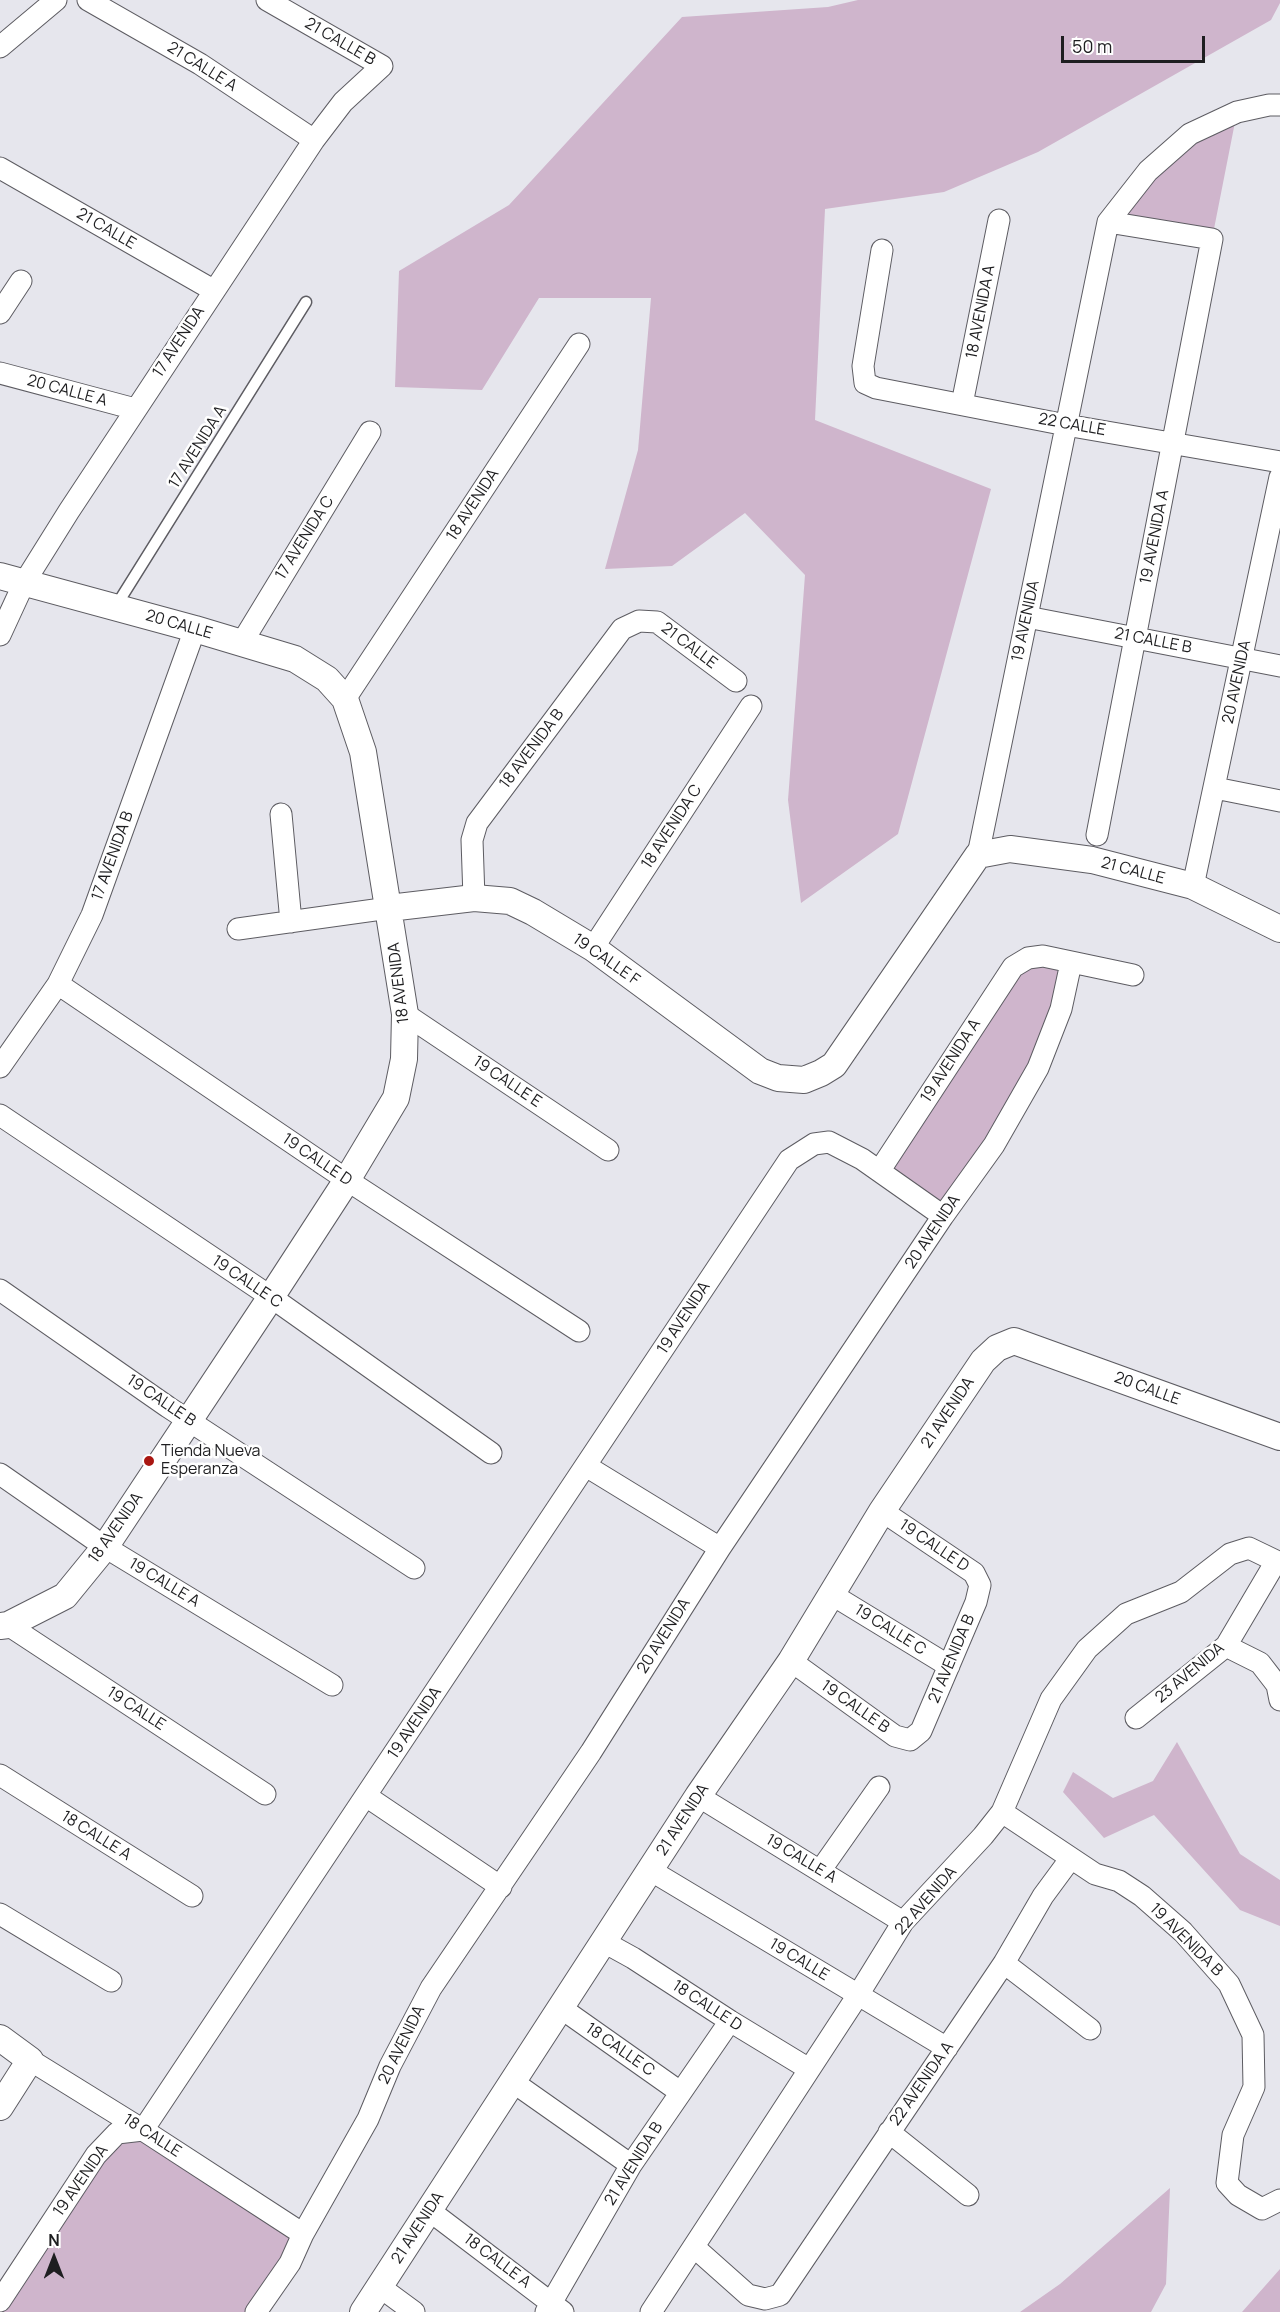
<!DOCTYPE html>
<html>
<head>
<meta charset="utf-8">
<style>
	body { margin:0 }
	#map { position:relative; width:1280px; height:2312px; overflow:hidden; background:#e6e6ed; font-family:Manrope,sans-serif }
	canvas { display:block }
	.north { position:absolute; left:24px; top:2228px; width:60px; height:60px; -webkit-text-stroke:4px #fff; paint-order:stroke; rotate:0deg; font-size:16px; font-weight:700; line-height:24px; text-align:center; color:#1e1e20 }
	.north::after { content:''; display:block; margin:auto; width:21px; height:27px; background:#1e1e20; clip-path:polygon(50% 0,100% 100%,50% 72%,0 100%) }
	.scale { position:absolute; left:1061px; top:36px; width:144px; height:27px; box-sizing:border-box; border:3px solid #1e1e20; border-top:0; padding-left:8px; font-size:18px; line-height:21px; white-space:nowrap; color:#1e1e20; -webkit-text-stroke:4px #fff; paint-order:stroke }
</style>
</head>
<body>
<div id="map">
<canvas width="1280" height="2312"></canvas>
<div class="north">N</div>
<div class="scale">50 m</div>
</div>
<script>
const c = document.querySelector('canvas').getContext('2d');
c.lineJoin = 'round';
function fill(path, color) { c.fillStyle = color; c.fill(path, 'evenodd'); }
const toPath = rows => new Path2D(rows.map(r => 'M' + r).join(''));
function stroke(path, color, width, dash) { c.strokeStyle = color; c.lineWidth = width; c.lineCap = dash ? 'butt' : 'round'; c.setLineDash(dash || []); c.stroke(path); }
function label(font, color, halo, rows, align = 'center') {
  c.font = font + ' Manrope,sans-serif'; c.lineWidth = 5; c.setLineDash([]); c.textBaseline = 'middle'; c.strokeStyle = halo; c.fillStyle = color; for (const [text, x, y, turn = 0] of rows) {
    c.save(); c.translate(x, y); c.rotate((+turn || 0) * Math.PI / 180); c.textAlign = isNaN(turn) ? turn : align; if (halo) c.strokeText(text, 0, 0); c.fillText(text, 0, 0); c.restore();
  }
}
const green = toPath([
	[858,0,1280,0,1280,3,1271,20,1038,152,944,192,825,209,815,420,991,489,898,834,801,903,788,800,805,575,745,513,672,566,605,569,638,450,651,298,539,298,482,390,395,387,399,271,509,205,682,17,828,7],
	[1237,112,1212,239,1108,222,1148,171],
	[1071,963,1061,1009,943,1216,880,1170,1013,967],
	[1177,1742,1240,1854,1280,1880,1280,1926,1240,1910,1154,1815,1104,1838,1063,1792,1073,1772,1113,1798,1153,1781],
	[143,2130,303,2234,256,2312,0,2312,0,2301,96,2155],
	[1170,2188,1166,2284,1151,2312,1020,2312,1060,2284],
	[1280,2269,1280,2312,1242,2312]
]);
const service = toPath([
	[116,606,306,302]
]);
const minor = toPath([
	[88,0,200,64,314,140],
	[0,47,56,0],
	[0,168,213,290],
	[882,250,863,366,865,383,876,388,1066,425,1280,462],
	[0,313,21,281],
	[0,373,135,409],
	[962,404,999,220],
	[1027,617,1280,666],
	[0,635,24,583,69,511,314,140,343,102,382,66,267,0],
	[241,644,370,432],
	[345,699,579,344],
	[1215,788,1280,801],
	[281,814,291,922],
	[1097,835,1212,239,1108,222],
	[978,855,1108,222,1148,171,1190,134,1237,112,1269,105,1280,105],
	[1193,886,1280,477],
	[474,898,472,840,477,823,622,629,639,621,657,622,736,681],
	[238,929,389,908],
	[593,948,751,706],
	[58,984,347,1180,579,1331],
	[405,1014,608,1150],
	[0,1067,58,984,92,915,195,629],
	[0,1115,271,1297,491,1453],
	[880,1170,1013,967,1028,958,1043,956,1133,975],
	[0,1290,168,1407,414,1568],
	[586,1466,720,1548],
	[0,1474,105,1547,332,1685],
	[831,1594,949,1666],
	[8,1625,265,1794],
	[1226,1646,1260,1663,1277,1685,1280,1700],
	[791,1661,895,1736,910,1740,921,1731,976,1602,980,1585,974,1573,882,1511],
	[1136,1718,1226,1646,1275,1563],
	[0,1775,192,1896],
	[366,1796,501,1887],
	[698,1796,903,1922],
	[1002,1812,1095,1874,1119,1881,1142,1896,1183,1932,1229,1984,1253,2035,1254,2087,1233,2135,1227,2183,1238,2195,1262,2209,1280,2200],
	[650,1870,947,2048],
	[820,1871,879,1787],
	[0,1914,111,1981],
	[604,1942,633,1958,730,2021,809,2069],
	[1004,1963,1090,2029],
	[561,2008,680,2092],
	[30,2060,143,2130,303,2234],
	[513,2082,631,2165],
	[889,2132,968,2195],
	[430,2211,563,2312],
	[694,2247,748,2295,765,2299,780,2295,1004,1963,1043,1896,1071,1858],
	[380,2287,414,2312],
	[0,2301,96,2155,117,2133,143,2130,789,1160,814,1144,829,1142,862,1159,943,1216],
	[256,2312,290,2263,303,2234,368,2119,390,2066,431,1988,591,1752,720,1548,943,1216,994,1145,1038,1068,1061,1009,1071,963],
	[546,2312,631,2165,730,2021],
	[651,2312,858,1995,903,1922,983,1836,1002,1812,1051,1699,1087,1649,1126,1614,1181,1592,1230,1554,1249,1548,1280,1563]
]);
const tertiary = toPath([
	[0,576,195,629,295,659,327,679,345,699,363,752,405,1014,404,1059,396,1098,347,1180,271,1297,105,1547,65,1596,8,1625,0,1626],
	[389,908,474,898,510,901,533,912,593,948,760,1071,778,1078,804,1080,821,1073,834,1065,978,855,1010,849,1092,860,1193,886,1280,929],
	[0,2038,30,2060,0,2107],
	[363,2312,698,1796,791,1661,882,1511,983,1361,997,1348,1014,1341,1280,1437]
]);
const markers = [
	[149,1461,6,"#a91611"]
];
const streetNames = [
	["21 CALLE B",340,42,30],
	["21 CALLE A",202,67,32],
	["21 CALLE",106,229,30],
	["18 AVENIDA A",981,312,-79],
	["17 AVENIDA",179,342,-57],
	["20 CALLE A",67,391,15],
	["22 CALLE",1072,425,10],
	["17 AVENIDA A",198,447,-58],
	["18 AVENIDA",473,505,-57],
	["19 AVENIDA A",1155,537,-79],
	["17 AVENIDA C",305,538,-58],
	["19 AVENIDA",1026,621,-78],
	["20 CALLE",179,625,16],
	["21 CALLE B",1153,641,11],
	["21 CALLE",689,646,37],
	["20 AVENIDA",1237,682,-78],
	["18 AVENIDA B",532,749,-53],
	["18 AVENIDA C",672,827,-57],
	["17 AVENIDA B",113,856,-70],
	["21 CALLE",1133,871,15],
	["19 CALLE F",606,960,35],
	["18 AVENIDA",399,983,-97],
	["19 AVENIDA A",951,1061,-57],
	["19 CALLE E",507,1082,34],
	["19 CALLE D",317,1160,34],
	["20 AVENIDA",933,1232,-56],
	["19 CALLE C",247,1282,34],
	["19 AVENIDA",684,1318,-57],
	["20 CALLE",1147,1389,20],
	["19 CALLE B",161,1401,34],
	["21 AVENIDA",948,1413,-56],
	["18 AVENIDA",116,1528,-55],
	["19 CALLE D",934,1546,34],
	["19 CALLE A",164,1583,31],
	["19 CALLE C",890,1630,32],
	["20 AVENIDA",664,1636,-58],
	["21 AVENIDA B",952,1659,-67],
	["23 AVENIDA",1190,1673,-40],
	["19 CALLE B",855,1707,35],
	["19 CALLE",136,1709,33],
	["19 AVENIDA",415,1723,-56],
	["21 AVENIDA",683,1820,-57],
	["18 CALLE A",96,1836,32],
	["19 CALLE A",801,1859,31],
	["22 AVENIDA",926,1901,-49],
	["19 AVENIDA B",1186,1940,45],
	["19 CALLE",799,1960,31],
	["18 CALLE D",707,2006,33],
	["20 AVENIDA",402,2045,-64],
	["18 CALLE C",620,2050,35],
	["22 AVENIDA A",922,2084,-55],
	["18 CALLE",152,2136,33],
	["21 AVENIDA B",634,2164,-58],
	["19 AVENIDA",81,2181,-55],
	["21 AVENIDA",418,2228,-57],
	["18 CALLE A",497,2261,37]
];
const poiNames = [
	["Tienda Nueva",161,1452],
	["Esperanza",161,1470]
];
fill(green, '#cfb5cc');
stroke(service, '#5d5c62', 13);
stroke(minor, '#5d5c62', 23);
stroke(tertiary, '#5d5c62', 28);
stroke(service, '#fff', 10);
stroke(minor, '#fff', 21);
stroke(tertiary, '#fff', 26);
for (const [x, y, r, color] of markers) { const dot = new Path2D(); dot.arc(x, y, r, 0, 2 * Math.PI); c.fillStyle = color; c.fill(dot); stroke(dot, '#fff', 2); }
label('16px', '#1e1e20', '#fff', streetNames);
label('16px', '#1e1e20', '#fff', poiNames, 'left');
</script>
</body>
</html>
